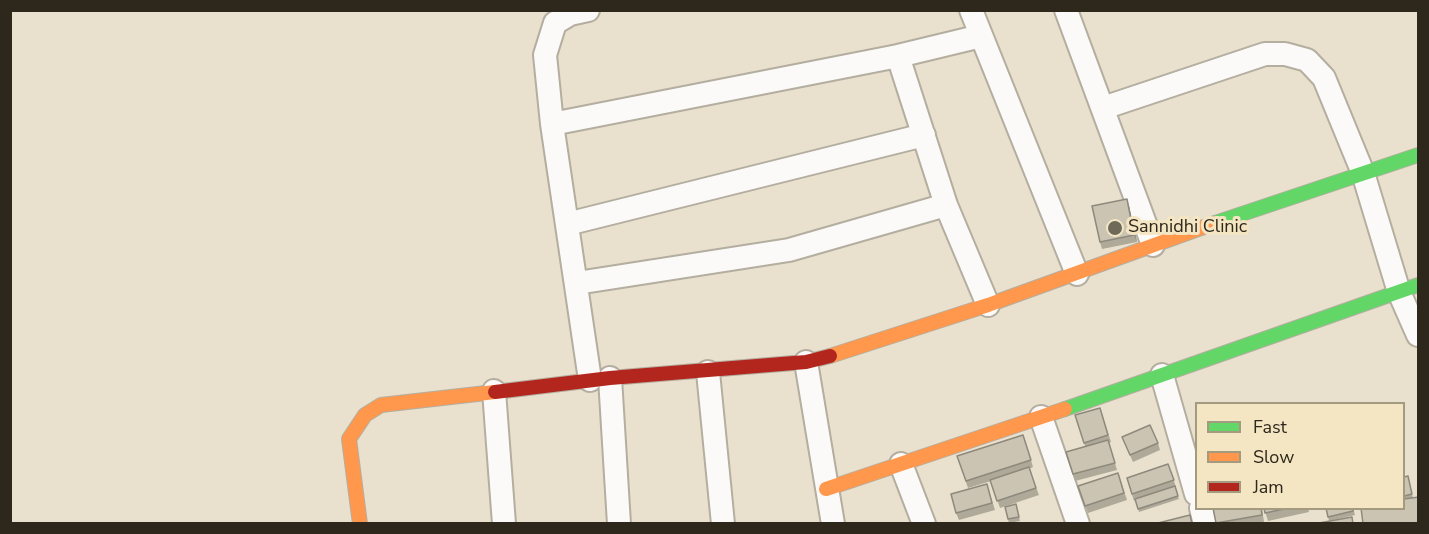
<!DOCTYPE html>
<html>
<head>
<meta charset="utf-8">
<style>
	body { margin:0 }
	#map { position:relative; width:1429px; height:534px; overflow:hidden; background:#e9e1ce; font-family:"Nunito Sans",sans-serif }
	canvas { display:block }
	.frame { position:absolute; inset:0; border:12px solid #2d281b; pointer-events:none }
	.legend { position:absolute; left:1195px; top:402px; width:210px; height:108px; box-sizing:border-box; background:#f4e6c3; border:2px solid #a49a80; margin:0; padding:8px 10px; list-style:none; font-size:18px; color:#2d281b }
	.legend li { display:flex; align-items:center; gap:12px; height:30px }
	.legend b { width:30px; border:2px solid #a49a80 }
</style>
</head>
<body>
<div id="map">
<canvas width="1429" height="534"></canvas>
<div class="frame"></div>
<ul class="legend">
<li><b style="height:8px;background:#63d668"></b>Fast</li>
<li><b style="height:8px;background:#ff974d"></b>Slow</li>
<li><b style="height:8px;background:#b3261e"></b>Jam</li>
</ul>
</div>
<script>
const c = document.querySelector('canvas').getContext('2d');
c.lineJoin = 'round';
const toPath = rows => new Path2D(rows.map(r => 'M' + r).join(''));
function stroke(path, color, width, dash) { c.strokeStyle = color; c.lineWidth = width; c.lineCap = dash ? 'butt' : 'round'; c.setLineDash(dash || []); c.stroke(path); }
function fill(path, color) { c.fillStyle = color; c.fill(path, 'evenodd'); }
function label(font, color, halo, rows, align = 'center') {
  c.font = font + ' "Nunito Sans",sans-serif'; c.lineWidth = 6; c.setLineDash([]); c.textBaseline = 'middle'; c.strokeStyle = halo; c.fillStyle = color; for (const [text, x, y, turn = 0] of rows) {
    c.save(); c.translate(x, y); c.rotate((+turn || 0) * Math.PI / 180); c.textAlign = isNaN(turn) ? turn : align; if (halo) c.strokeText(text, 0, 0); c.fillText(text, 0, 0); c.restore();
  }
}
const street = toPath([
	[588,10,570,14,555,23,545,55,552,124,590,380],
	[971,10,1077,274],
	[1066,10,1153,245],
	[898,56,981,36],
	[1103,108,1265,54,1285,54,1307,60,1324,78,1363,173,1399,292,1418,335],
	[552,124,898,56,946,205,988,305],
	[567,224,924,135],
	[577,283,789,250,946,205],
	[806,362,833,524],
	[708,372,723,524],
	[1162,375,1196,494],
	[610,378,619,524],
	[494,391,504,524],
	[1041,417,1078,524],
	[901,464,924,524],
	[1201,508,1205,524]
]);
const fast = toPath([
	[1215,223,1418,155],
	[1065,409,1418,285]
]);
const slow = toPath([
	[830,356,988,305,1215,223],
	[826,489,1065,409],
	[360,524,349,439,365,415,381,405,495,392]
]);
const jam = toPath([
	[495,392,610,378,806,362,830,356]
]);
const wall = toPath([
	[1129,206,1137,242,1102,249,1100,242],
	[1100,408,1111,442,1109,443,1117,470,1075,481,1073,474,1085,446,1075,415],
	[1023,435,1033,467,1029,469,1039,495,1000,508,991,481,968,488,957,456],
	[1122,437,1158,443,1160,450,1133,462],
	[1168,464,1176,487,1175,487,1179,499,1139,512,1135,500,1134,501,1127,478],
	[1118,473,1127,500,1088,513,1078,486],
	[1408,476,1413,498,1404,508,1404,477],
	[989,491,995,510,959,520,956,513],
	[1017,508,1020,521,1009,523,1008,519],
	[1213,508,1262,508,1264,522,1255,524,1216,524],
	[1264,508,1308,508,1309,512,1268,521],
	[1326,508,1353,508,1355,515,1329,521]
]);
const shadedWall = toPath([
	[1127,199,1129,206,1137,242,1134,235]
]);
const building = toPath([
	[1127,199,1134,235,1100,242,1092,206,1127,199],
	[1100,408,1108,435,1084,443,1075,415,1100,408],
	[1150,425,1158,443,1130,455,1122,437,1150,425],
	[1023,435,1031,460,966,481,957,456,1023,435],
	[1108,440,1115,463,1073,474,1066,452,1108,440],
	[1168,464,1174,480,1132,494,1127,478,1168,464],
	[1029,467,1036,488,997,501,990,480,1029,467],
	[1118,473,1124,493,1085,506,1078,486,1118,473],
	[1408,476,1412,494,1404,496,1404,477,1408,476],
	[987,484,992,503,956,513,951,494,987,484],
	[1175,486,1178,496,1138,509,1135,499,1175,486],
	[1419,497,1419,524,1363,524,1361,508,1404,508,1404,499,1419,497],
	[1016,504,1019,517,1008,519,1005,507,1016,504],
	[1213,508,1261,508,1262,515,1216,523,1213,508],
	[1264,508,1289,508,1265,513,1264,508],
	[1326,508,1353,508,1353,511,1328,517,1326,508],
	[1190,515,1192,524,1154,524,1190,515],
	[1352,517,1353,524,1319,524,1319,523,1352,517]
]);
const markers = [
	[1115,228,8,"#6f695a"]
];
const poiNames = [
	["Sannidhi Clinic",1128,228]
];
stroke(street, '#b4aea0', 26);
stroke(fast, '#b4aea0', 16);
stroke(slow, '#b4aea0', 16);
stroke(jam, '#b4aea0', 16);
stroke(street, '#fcfaf8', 22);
stroke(fast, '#63d668', 14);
stroke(slow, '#ff974d', 14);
stroke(jam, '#b3261e', 14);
fill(wall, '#afa999');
fill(shadedWall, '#8e897d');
fill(building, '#cbc4b2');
stroke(building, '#8e897d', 1.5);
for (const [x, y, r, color] of markers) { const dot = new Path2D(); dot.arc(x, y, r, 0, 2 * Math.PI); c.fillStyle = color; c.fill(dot); stroke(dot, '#f4e6c3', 2); }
label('18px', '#2d281b', '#f4e6c3', poiNames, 'left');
</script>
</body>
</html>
